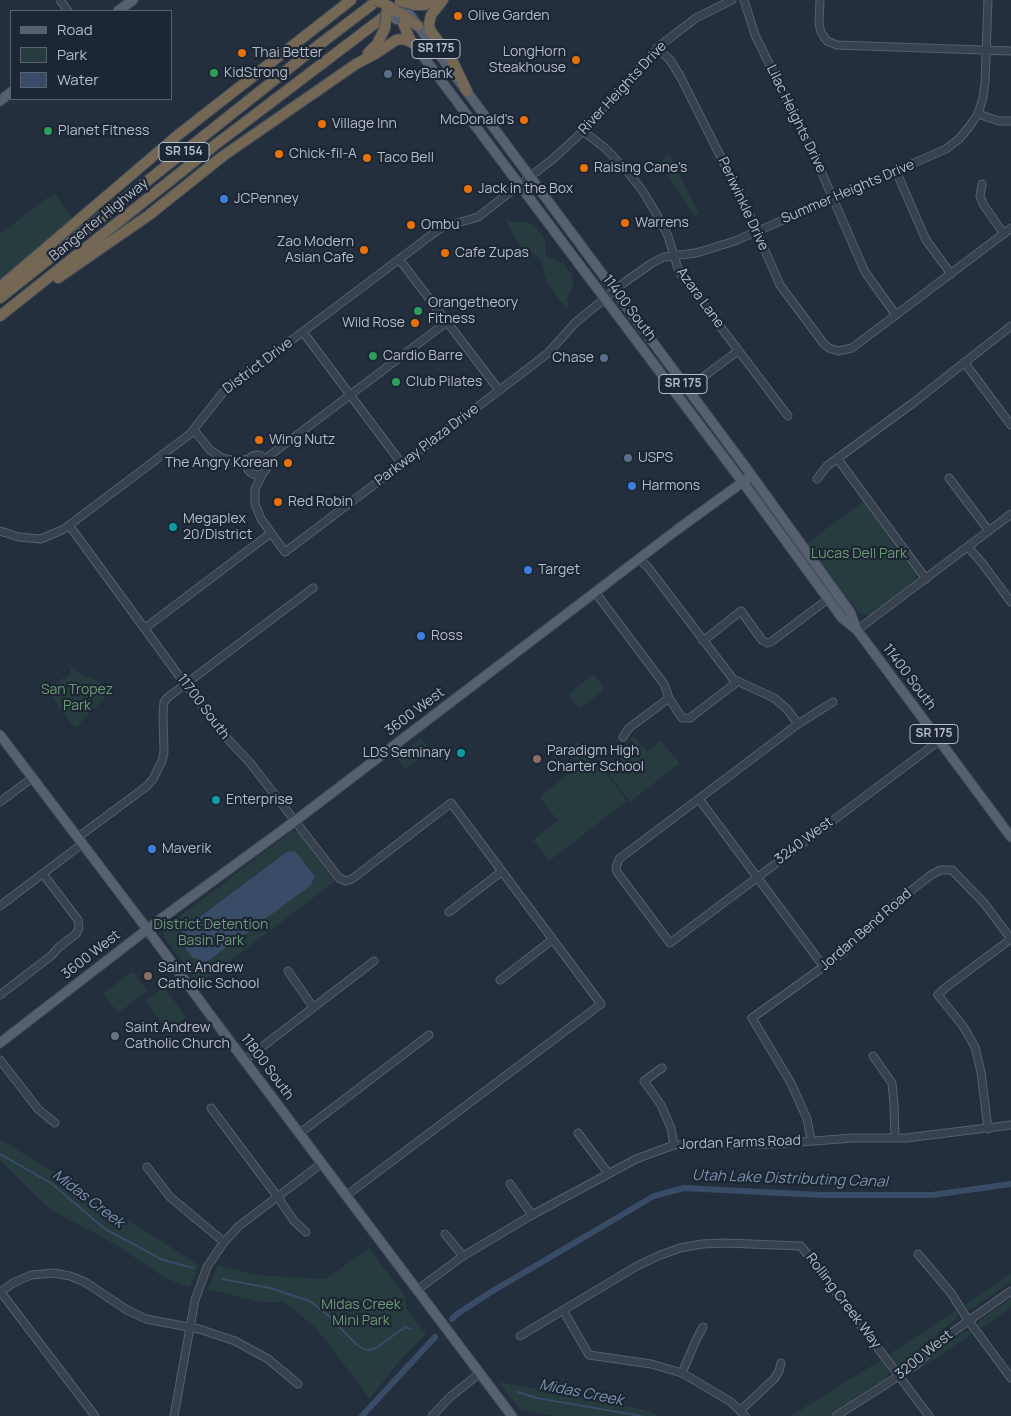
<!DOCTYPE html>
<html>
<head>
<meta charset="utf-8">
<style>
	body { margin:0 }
	#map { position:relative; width:1011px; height:1416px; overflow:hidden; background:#242f3e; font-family:Manrope,sans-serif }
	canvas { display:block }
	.legend { position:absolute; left:10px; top:10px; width:162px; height:90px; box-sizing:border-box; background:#1d2633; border:1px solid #59626f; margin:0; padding:6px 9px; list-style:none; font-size:15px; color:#b4bcc9 }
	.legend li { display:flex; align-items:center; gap:10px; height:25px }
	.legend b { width:25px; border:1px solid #59626f }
</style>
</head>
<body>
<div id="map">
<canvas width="1011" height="1416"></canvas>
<ul class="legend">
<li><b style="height:6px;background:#56606e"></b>Road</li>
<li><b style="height:14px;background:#263c3f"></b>Park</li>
<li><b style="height:14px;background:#394c67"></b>Water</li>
</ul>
</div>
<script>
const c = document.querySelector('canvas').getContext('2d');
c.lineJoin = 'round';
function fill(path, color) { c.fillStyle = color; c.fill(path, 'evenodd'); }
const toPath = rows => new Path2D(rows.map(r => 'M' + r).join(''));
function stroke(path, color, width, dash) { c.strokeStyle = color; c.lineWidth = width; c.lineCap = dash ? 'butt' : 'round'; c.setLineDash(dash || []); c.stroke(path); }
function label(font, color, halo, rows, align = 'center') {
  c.font = font + ' Manrope,sans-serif'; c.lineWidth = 4.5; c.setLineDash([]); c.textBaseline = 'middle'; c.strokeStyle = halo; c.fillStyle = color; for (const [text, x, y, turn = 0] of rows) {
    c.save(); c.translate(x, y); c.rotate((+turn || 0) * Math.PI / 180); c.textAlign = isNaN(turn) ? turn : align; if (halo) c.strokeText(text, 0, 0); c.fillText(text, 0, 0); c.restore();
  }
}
const green = toPath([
	[669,155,670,155,699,214,694,216,676,187,659,163],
	[54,193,73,219,0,282,0,234],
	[505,220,512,222,526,222,534,225,545,239,546,256,554,260,563,263,572,275,573,285,567,299,568,306,566,309,547,282,541,260,532,253,522,249],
	[865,500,917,573,916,581,869,616,858,612,807,543],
	[67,663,77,672,110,687,104,699,75,728,41,683,44,680,51,688,63,678,64,679,71,674,69,672,71,670],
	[594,674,603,686,603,690,582,707,578,707,568,694],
	[633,735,647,752,661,741,680,763,630,802,606,770,620,760,622,749,632,744],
	[421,738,430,750,405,769,396,757],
	[579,742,594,762,582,771,568,751],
	[597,761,627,801,549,861,533,840,558,821,540,797,546,791,578,767,583,773],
	[292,831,299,833,335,881,197,986,187,967,164,937,164,928],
	[133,971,148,991,118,1013,103,993],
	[164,987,186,1017,168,1031,145,1001],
	[0,1139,199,1265,190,1287,167,1279,113,1243,51,1210,0,1161],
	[369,1248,405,1296,406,1308,426,1334,396,1365,370,1399,316,1328,284,1302,258,1302,208,1289,218,1265,256,1275,326,1279],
	[1011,1273,1011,1282,973,1308,968,1309,965,1308,963,1306],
	[1011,1298,1011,1307,980,1329,978,1326,979,1321],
	[956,1310,958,1315,957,1319,939,1333,920,1356,903,1368,896,1366,888,1355],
	[966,1331,970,1331,972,1334,909,1376,921,1367,941,1347],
	[881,1360,889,1372,888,1377,828,1416,791,1416],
	[499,1382,621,1405,645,1410,660,1416,556,1416,519,1409]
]);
const water = toPath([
	[295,851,315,877,310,886,205,963,192,957,183,944,182,930,287,852]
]);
const stream = toPath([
	[0,1154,51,1183,105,1229,163,1260,193,1268],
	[222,1279,270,1288,310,1301,330,1317,356,1344,363,1349,370,1350,376,1348,405,1327,411,1329],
	[518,1392,537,1398,641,1416]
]);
const canal = toPath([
	[452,1319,457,1314,491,1292,654,1196,684,1188,821,1195,932,1195,1011,1184],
	[362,1416,435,1337]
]);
const minor = toPath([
	[60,0,68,11],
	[744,0,755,35,814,155,865,272,896,315],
	[820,0,819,24,821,32,827,41,837,45,1011,51],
	[657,48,670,60,680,76,745,205,780,285,824,344,829,348,838,351,852,348,1011,228],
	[978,114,999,121,1011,121],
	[583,131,605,148,627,171,642,190,656,213,668,236,679,272,788,416],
	[896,171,926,240,951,274],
	[982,184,980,196,983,204,1004,234],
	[399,259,499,390],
	[303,332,402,464],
	[964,362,1011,425],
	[687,389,738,351],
	[194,430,210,450,222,458,235,461,250,459],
	'247 465a10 10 0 1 1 20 0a10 10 0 1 1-20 0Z',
	[837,458,926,579],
	[265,459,447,322],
	[262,475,255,489,255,504,261,519,285,552,534,364,548,353,576,322,625,282,652,263,664,257,696,253,735,241,946,149,959,139,969,127,978,114,983,98,985,82,988,0],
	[949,478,989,531],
	[817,479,827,466,913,403,1011,326],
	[69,525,185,684,226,737,251,764,339,878,346,881,352,879,451,803,601,1004,347,1195],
	[0,531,19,537,41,539,64,529,190,434,224,391,434,233,443,227,478,217,554,158,578,136,662,44,696,18,732,0],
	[968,547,982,563,1011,602],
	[638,559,647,566,733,679,774,698,787,709,798,724],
	[595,592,664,684,669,698,682,718,690,718,737,682],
	[145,628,271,533],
	[857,630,1011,514],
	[703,641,741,611,762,640,767,643,771,642,828,599],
	[833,702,798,724,619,859,616,867,617,872,670,943,939,741],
	[623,737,629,728,669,698],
	[699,799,824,967],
	[0,802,32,778],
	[77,838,147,786,153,779,162,761,164,752,163,714,164,702,167,698,313,588],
	[0,906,82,844],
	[449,912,501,872],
	[288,971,313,1007],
	[500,980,552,940],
	[0,995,51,956,58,948,76,934,79,928,78,920,43,874],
	[873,1056,892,1083,894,1105,895,1137],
	[0,1060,38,1109,55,1123],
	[245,1060,374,961],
	[662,1068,644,1081,661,1105,671,1128,674,1145],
	[211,1108,277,1196,294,1221,306,1232],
	[988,1129,981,1072,975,1047,963,1026,938,995,945,988,1011,939],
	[300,1133,429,1035],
	[578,1133,608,1173],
	[811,1140,807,1119,791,1083,752,1018,844,952,869,926,895,903,931,875,940,870,952,870,984,903,1011,939],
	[147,1167,170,1197,224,1242],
	[510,1184,532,1215],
	[445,1234,463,1256],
	[918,1254,951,1293,968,1320,1011,1378],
	[417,1290,463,1256,532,1215,636,1159,674,1145,774,1144,853,1138,906,1138,1011,1125],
	[0,1291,95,1416],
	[1,1292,13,1283,31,1275,54,1273,70,1276,85,1282,127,1310,146,1319,199,1329,235,1341,268,1359,298,1384],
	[563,1310,589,1355,651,1364,682,1373,731,1402,745,1416],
	[520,1336,637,1266,658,1256,680,1248,702,1244,725,1243,801,1246,929,1416],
	[682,1373,696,1340,703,1327],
	[741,1410,774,1379,779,1371,781,1363],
	[174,1416,195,1300,207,1267,224,1242,239,1226,322,1163],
	[432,1416,450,1397,480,1373],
	[836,1416,916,1365,944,1338,1011,1291]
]);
const major = toPath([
	[118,11,133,0],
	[407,11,747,469,850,612,857,630],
	[410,39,750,492,842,618,857,630,1011,837],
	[0,101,11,92],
	[0,735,141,921,214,1020,512,1416],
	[0,1043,158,921,295,821,678,529,751,476]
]);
const highway = toPath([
	[443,0,431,15,429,24,430,30,452,60,467,91],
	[415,5,424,5,437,0],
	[398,12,410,39],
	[398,12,418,26],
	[368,53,377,44,385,28],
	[58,278,149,215,223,156,356,64,375,54,396,40,403,39,413,43],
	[0,287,178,135,351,0],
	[0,298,307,54,378,0],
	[0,316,215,145,406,0]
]);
const majorBridge = toPath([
	[387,8,396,20]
]);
const highwayBridge = toPath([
	[375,0,383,3],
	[400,1,415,5],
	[387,5,398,12],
	[385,28,387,8]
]);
const markers = [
	[458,16,5,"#e8710a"],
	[242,53,5,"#e8710a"],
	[576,60,5,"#e8710a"],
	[214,73,5,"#2e9e5b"],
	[388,74,5,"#5c6f8a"],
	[524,120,5,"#e8710a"],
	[322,124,5,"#e8710a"],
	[48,131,5,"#2e9e5b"],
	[279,154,5,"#e8710a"],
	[367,158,5,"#e8710a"],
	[584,168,5,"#e8710a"],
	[468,189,5,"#e8710a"],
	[224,199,5,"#3f7fe0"],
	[625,223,5,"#e8710a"],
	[411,225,5,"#e8710a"],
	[364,250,5,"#e8710a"],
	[445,253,5,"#e8710a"],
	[418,311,5,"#2e9e5b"],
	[415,323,5,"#e8710a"],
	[373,356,5,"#2e9e5b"],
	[604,358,5,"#5c6f8a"],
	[396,382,5,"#2e9e5b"],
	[259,440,5,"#e8710a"],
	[628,458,5,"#5c6f8a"],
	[288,463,5,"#e8710a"],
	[632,486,5,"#3f7fe0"],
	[278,502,5,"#e8710a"],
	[173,527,5,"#0f9aa8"],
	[528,570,5,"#3f7fe0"],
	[421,636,5,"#3f7fe0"],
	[461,753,5,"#0f9aa8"],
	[537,759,5,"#8d6e63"],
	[216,800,5,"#0f9aa8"],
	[152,849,5,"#3f7fe0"],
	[148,976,5,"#8d6e63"],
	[115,1036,5,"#6b7280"]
];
const shields = [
	[436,49,48],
	[184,152,50],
	[683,384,48],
	[934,734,48]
];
const shieldNames = [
	["SR 175",436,49],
	["SR 154",184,152],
	["SR 175",683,384],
	["SR 175",934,734]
];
const poiNames = [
	["Olive Garden",468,16],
	["LongHorn",566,52,"right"],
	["Steakhouse",566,68,"right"],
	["Thai Better",252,53],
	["KidStrong",224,73],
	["KeyBank",398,74],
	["McDonald's",514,120,"right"],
	["Village Inn",332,124],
	["Planet Fitness",58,131],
	["Chick-fil-A",289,154],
	["Taco Bell",377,158],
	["Raising Cane's",594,168],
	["Jack in the Box",478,189],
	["JCPenney",234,199],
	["Warrens",635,223],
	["Ombu",421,225],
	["Zao Modern",354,242,"right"],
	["Asian Cafe",354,258,"right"],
	["Cafe Zupas",455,253],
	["Orangetheory",428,303],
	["Fitness",428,319],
	["Wild Rose",405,323,"right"],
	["Cardio Barre",383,356],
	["Chase",594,358,"right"],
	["Club Pilates",406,382],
	["Wing Nutz",269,440],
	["USPS",638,458],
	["The Angry Korean",278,463,"right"],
	["Harmons",642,486],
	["Red Robin",288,502],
	["Megaplex",183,519],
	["20/District",183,535],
	["Target",538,570],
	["Ross",431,636],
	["Paradigm High",547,751],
	["Charter School",547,767],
	["LDS Seminary",451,753,"right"],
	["Enterprise",226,800],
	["Maverik",162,849],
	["Saint Andrew",158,968],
	["Catholic School",158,984],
	["Saint Andrew",125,1028],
	["Catholic Church",125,1044]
];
const streetNames = [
	["River Heights Drive",623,88,-47],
	["Lilac Heights Drive",796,119,64],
	["Summer Heights Drive",848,192,-23],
	["Periwinkle Drive",743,204,65],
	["Bangerter Highway",99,220,-39],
	["Azara Lane",700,298,54],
	["11400 South",629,308,53],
	["District Drive",258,366,-37],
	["Parkway Plaza Drive",427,445,-37],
	["11400 South",909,677,53],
	["11700 South",203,707,53],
	["3600 West",415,712,-37],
	["3240 West",804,841,-37],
	["Jordan Bend Road",866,930,-41],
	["3600 West",91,955,-38],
	["11800 South",267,1067,53],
	["Jordan Farms Road",740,1143,-2],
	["Rolling Creek Way",843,1301,53],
	["3200 West",924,1355,-39]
];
const parkNames = [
	["Lucas Dell Park",859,554],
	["San Tropez",77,690],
	["Park",77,706],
	["District Detention",211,925],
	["Basin Park",211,941],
	["Midas Creek",361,1305],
	["Mini Park",361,1321]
];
const waterNames = [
	["Utah Lake Distributing Canal",790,1179,2],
	["Midas Creek",88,1199,37],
	["Midas Creek",581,1393,11]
];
fill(green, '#263c3f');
fill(water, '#394c67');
stroke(stream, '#394c67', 2);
stroke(canal, '#394c67', 6);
stroke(minor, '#565f6c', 9);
stroke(major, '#414a57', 11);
stroke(highway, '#434c59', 12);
stroke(minor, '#38414e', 7);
stroke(major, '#56606e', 9);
stroke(highway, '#746855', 10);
stroke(majorBridge, '#414a57', 11, []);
stroke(highwayBridge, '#434c59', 12, []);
stroke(majorBridge, '#56606e', 9);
stroke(highwayBridge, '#746855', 10);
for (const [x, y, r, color] of markers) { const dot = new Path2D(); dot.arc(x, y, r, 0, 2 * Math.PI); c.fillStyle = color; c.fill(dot); stroke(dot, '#1d2633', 2); }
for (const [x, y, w] of shields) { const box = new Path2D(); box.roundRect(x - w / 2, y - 9.5, w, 19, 4); c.fillStyle = '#1d2633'; c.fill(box); stroke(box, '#b4bcc9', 1); }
label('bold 12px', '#b4bcc9', null, shieldNames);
label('14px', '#b4bcc9', '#1d2633', poiNames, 'left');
label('14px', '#b4bcc9', '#1d2633', streetNames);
label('14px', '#6b9a76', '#1d2633', parkNames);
label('italic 15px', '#7c92b1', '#1d2633', waterNames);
</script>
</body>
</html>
